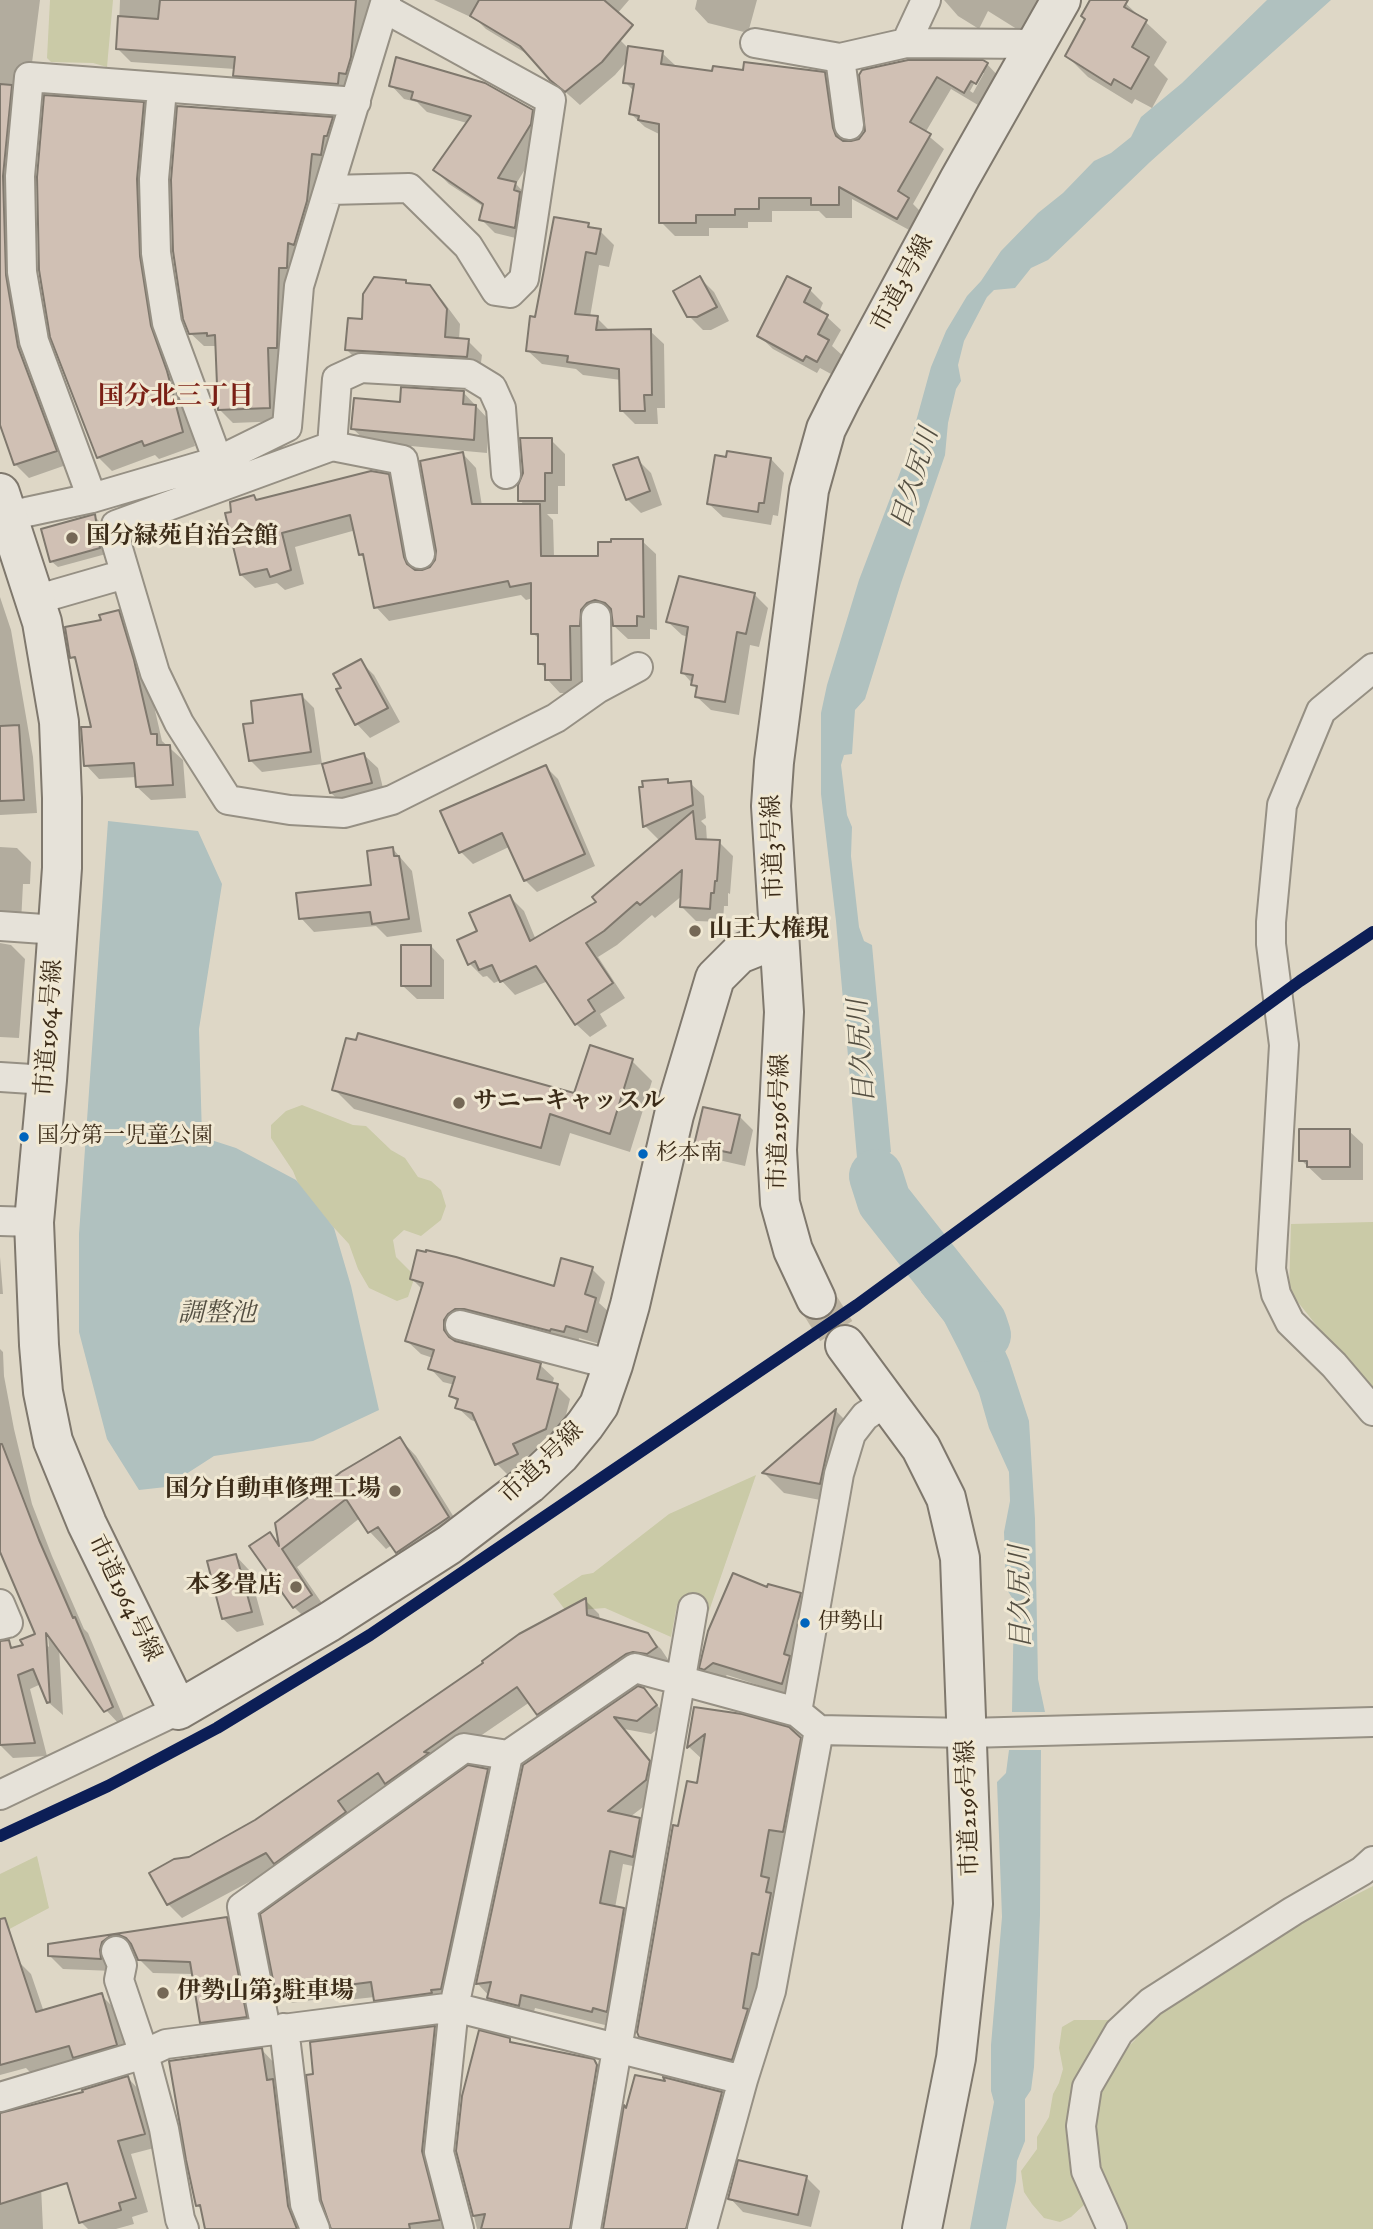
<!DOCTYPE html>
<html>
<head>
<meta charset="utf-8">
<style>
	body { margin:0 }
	canvas { display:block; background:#ded7c6 }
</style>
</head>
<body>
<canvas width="1373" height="2229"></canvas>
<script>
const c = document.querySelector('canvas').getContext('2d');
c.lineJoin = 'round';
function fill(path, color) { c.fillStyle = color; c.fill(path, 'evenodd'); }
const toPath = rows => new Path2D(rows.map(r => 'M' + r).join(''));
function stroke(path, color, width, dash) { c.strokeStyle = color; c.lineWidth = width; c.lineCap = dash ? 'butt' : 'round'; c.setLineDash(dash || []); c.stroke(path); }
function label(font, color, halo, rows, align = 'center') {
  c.font = font + ' "IM FELL English","Noto Serif JP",serif'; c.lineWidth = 6; c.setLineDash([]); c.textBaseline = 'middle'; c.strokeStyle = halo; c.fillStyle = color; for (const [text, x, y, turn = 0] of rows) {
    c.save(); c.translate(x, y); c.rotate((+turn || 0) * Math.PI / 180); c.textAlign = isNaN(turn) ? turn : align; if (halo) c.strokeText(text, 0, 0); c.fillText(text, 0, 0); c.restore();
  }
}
const green = toPath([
	[50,0,113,0,107,67,93,63,51,62,47,58],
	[302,1105,353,1125,366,1126,391,1150,405,1158,418,1177,431,1181,441,1190,446,1206,441,1220,421,1236,404,1230,393,1240,396,1257,415,1276,408,1297,397,1301,369,1288,358,1269,349,1244,302,1193,293,1171,271,1138,271,1125,286,1111],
	[1373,1222,1373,1396,1289,1291,1291,1224],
	[756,1475,709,1611,677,1605,671,1637,605,1608,566,1611,553,1594,582,1575,593,1573,669,1514],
	[37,1856,49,1908,0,1934,0,1874],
	[1373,1886,1373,2229,1120,2229,1095,2169,1092,2123,1099,2087,1114,2061,1135,2040,1151,2015,1275,1936],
	[1074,2020,1109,2020,1113,2026,1100,2051,1085,2204,1071,2217,1060,2222,1044,2218,1032,2204,1024,2192,1021,2171,1037,2149,1037,2137,1049,2117,1053,2094,1059,2083,1063,2069,1059,2048,1062,2027]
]);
const water = toPath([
	[1267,0,1331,0,1150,162,1048,260,1031,268,1015,288,994,290,987,297,964,341,958,365,961,381,956,389,948,423,945,455,901,583,865,699,855,710,852,754,844,755,841,765,847,815,852,827,851,856,859,927,864,941,872,945,891,1152,884,1156,885,1179,896,1201,921,1220,926,1229,897,1251,869,1208,859,1180,836,921,821,794,821,713,827,685,859,580,907,454,931,367,946,331,967,296,981,281,1001,251,1038,213,1063,193,1094,161,1111,153,1131,137,1141,117,1182,83],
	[108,821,198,831,222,884,199,1029,202,1137,236,1148,296,1180,334,1228,351,1286,379,1410,313,1441,214,1456,166,1487,139,1490,107,1439,79,1332,79,1234],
	[956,1263,996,1331,1009,1360,1029,1421,1035,1519,1038,1679,1045,1712,1012,1712,1014,1601,1006,1588,1004,1532,1010,1501,1009,1472,989,1428,979,1393,960,1352,944,1321,921,1292],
	[1009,1750,1041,1750,1040,1915,1034,2067,1031,2090,1025,2099,1025,2141,1017,2161,1016,2181,1006,2229,970,2229,994,2102,991,2091,991,2045,1002,1917,997,1782,1006,1773]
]);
const shadow = toPath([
	[0,0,40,0,16,189,69,464,29,478,15,464,0,420],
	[120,0,377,0,351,97,248,89,234,75,235,69,131,62,118,49],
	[434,0,535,0,620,40,628,48,662,53,676,66,713,73,824,74,838,88,846,143,860,140,866,131,861,75,987,64,1000,78,990,96,985,93,978,105,951,89,925,133,944,149,913,204,922,213,911,231,852,199,852,218,826,218,819,211,772,211,772,222,748,222,748,228,709,228,709,236,675,236,661,222,661,135,645,127,631,114,635,92,625,82,628,60,615,75,580,105,560,87,532,57,486,29,477,20],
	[980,73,984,73,973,93,970,91],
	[573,0,629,0,604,29],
	[697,0,757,0,748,33,708,23,695,9],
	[944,0,1039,0,1020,31,988,11,979,29,958,16],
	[1092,0,1122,0,1167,42,1154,65,1168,79,1152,108,1135,99,1132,104,1088,77,1067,56,1087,20],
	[391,85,532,112,546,126,544,138,516,184,528,197,528,241,495,233,481,219,484,207,449,184,435,170,467,123,427,112,417,102,404,99],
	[143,104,157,118,180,386,195,446,159,459,155,455,112,471,98,457],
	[332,119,346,132,283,421,233,423,219,409,217,346,204,346,190,333],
	[588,225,593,230,600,231,614,245,609,267,599,265,590,317,597,318,610,331,650,331,664,344,665,408,657,408,658,424,635,424,622,411,621,380,583,375,576,369,542,364,528,351,536,319],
	[700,278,714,292,729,321,711,330,703,330,689,316],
	[406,281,409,285,429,286,443,301,460,324,459,340,468,341,482,355,480,370,360,363,347,350,364,321],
	[810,290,823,303,819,312,827,317,841,330,832,346,842,355,831,374,820,368,817,373,773,349,759,336],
	[463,392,489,420,487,453,367,442,353,429,401,404],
	[551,440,565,454,565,486,558,486,558,514,547,514,553,520,554,557,600,557,642,541,656,554,657,630,650,629,650,639,628,639,614,626,613,614,601,616,584,693,560,693,547,679,547,670,540,663,540,640,533,633,533,598,526,600,521,595,389,621,376,607,366,559,361,554,356,530,295,547,304,584,285,590,277,583,255,588,241,575,233,513,254,497,258,501,388,476,402,490,417,571,432,568,437,561,463,454,476,468,482,506,525,506,520,500],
	[637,459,651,473,662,505,641,513,627,499],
	[771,459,784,473,778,516,773,515,771,525,723,517,709,504],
	[94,516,101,523,106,554,58,567,51,561],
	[754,594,768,608,759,647,750,645,739,715,711,710,697,697,698,690,683,673,688,637,682,635,668,622],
	[0,597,11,630,33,757,37,813,0,815],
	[119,612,132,626,147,675,162,741,183,760,186,798,151,800,137,787,137,777,99,779,86,765,93,728,78,663,72,657,103,622],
	[360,661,374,675,400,722,370,738,357,724,343,689],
	[301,695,314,708,322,764,262,772,250,760,255,724],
	[364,755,378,768,385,796,345,806,331,793],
	[546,767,558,779,595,866,537,892,525,880,511,846,473,864,461,852],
	[667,780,671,784,690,783,704,796,706,818,701,821,706,826,707,841,719,842,733,856,730,894,728,893,728,906,724,906,723,922,696,921,682,907,683,895,655,918,652,915,617,945,598,957,625,998,600,1014,607,1026,590,1037,576,1024,548,981,515,995,501,980,494,983,487,976,483,977,470,964,479,932,510,897,524,911,536,940,598,902,660,841,645,826,641,789],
	[0,847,17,848,31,862,30,884,23,884,21,923,0,930],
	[393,849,412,871,422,932,387,937,376,926,314,932,301,918,373,887],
	[0,943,11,945,25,959,19,1038,0,1037],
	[431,946,444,960,444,999,417,999,403,986],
	[632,1061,652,1081,630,1152,570,1133,560,1166,354,1109,334,1089,575,1095],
	[739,1116,753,1130,745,1166,710,1158,696,1144],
	[1349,1131,1363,1144,1363,1180,1322,1180,1301,1160],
	[0,1257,3,1294,0,1294],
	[592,1269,605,1282,599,1303,609,1312,600,1344,579,1338,578,1344,457,1334,457,1343,540,1365,554,1378,552,1385,557,1386,570,1399,559,1443,525,1457,530,1468,510,1477,497,1464,479,1423,471,1420,457,1407,459,1403,451,1396,455,1385,443,1382,430,1368,433,1358,421,1354,407,1341,423,1290,412,1279,555,1288],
	[0,1349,3,1352,4,1376,14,1429,32,1504,52,1556,84,1629,88,1633,125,1721,119,1724,106,1710,59,1647,63,1715,48,1702,41,1684,30,1689,47,1756,13,1758,0,1745,0,1653,25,1647,37,1635,0,1547],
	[44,1624,47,1624,49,1647,45,1644],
	[836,1411,856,1431,841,1504,784,1493,764,1473],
	[400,1439,416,1456,465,1535,414,1569,392,1545,386,1549,370,1532,360,1518,297,1567,328,1612,311,1624,294,1607,270,1535,281,1546],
	[236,1556,249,1570,264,1625,237,1632,223,1619],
	[768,1590,800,1594,814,1608,795,1697,727,1675,718,1682,715,1681,701,1668],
	[586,1601,599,1614,600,1620,647,1635,661,1649,669,1661,552,1727,530,1702,438,1765,279,1866,182,1918,168,1904,151,1873,190,1858,256,1821,486,1663,520,1636],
	[643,1689,670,1720,651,1734,624,1729,663,1776,660,1794,630,1817,639,1819,653,1833,647,1869,623,1864,615,1908,624,1909,637,1923,620,2024,606,2021,605,2025,535,2008,532,2019,503,2011,478,1984,524,1766],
	[696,1709,799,1739,814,1753,797,1845,783,1843,775,1886,782,1893,745,2073,655,2050,641,2036,680,1828,698,1785,703,1760,689,1747],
	[487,1770,501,1784,454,2002,389,2013,375,1997,347,2000,344,1996,290,2003,277,1989],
	[227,1919,240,1933,259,2030,214,2035,201,2022,193,1974,153,1973,139,1959,133,1947,124,1948,113,1971,63,1969,50,1956,49,1946],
	[18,1961,31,1974,44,2012,101,1995,115,2009,129,2058,93,2056,31,2073,26,2068,0,2075,0,1966],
	[434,2028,448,2042,451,2229,333,2229],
	[510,2040,514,2045,593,2061,607,2075,585,2229,571,2229,598,2070,595,2070,567,2229,477,2229,458,2151],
	[262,2050,275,2064,304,2229,207,2229,202,2209,198,2205],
	[128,2078,141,2092,158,2147,131,2154,148,2212,132,2217,134,2224,116,2229,88,2229,81,2222],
	[722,2094,735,2107,702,2229,605,2229],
	[0,2115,38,2122,43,2229,0,2229],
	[806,2177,820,2191,811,2227,743,2212,730,2198]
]);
const river = toPath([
	[876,1176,884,1201,980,1323,984,1335]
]);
const building = toPath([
	[160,0,356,0,351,57,346,74,339,73,338,84,233,76,235,57,116,49,118,16,158,19,160,0],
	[479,0,604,0,633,25,602,62,565,92,550,80,520,46,470,16,479,0],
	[1090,0,1128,0,1124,7,1147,20,1132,47,1149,57,1131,89,1114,79,1111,85,1065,56,1085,19,1081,16,1090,0],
	[628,46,663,51,661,64,712,71,713,66,743,70,744,62,825,72,833,128,836,136,843,141,851,141,859,139,865,131,859,75,862,70,908,60,983,60,988,63,976,84,971,81,964,93,937,77,910,122,931,134,898,191,909,198,897,219,839,187,839,205,811,205,811,198,759,198,759,209,735,209,735,215,696,215,696,223,659,223,659,124,638,120,639,116,629,114,634,84,623,83,628,46],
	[396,57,485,83,533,110,531,124,498,178,516,182,514,190,520,192,515,228,479,220,483,204,433,170,471,116,411,99,413,92,389,86,396,57],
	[0,84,12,85,3,176,6,275,18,347,57,451,14,465,0,425,0,84],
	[44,95,144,102,137,179,140,256,151,326,167,371,183,432,144,446,142,441,97,458,50,337,39,270,37,177,44,95],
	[177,106,333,117,327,136,324,136,321,155,312,154,307,201,294,245,288,243,287,268,279,268,277,348,268,348,270,408,218,410,215,335,207,336,207,333,189,334,183,319,173,251,171,180,177,106],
	[554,217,589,223,588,227,601,229,596,254,586,252,575,314,598,316,596,330,651,329,652,395,644,395,645,411,620,411,619,369,567,362,568,356,526,351,530,316,535,317,554,217],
	[700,276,717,307,697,317,687,317,673,291,700,276],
	[787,276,811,288,804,302,828,315,818,334,829,340,817,362,806,356,803,361,757,336,787,276],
	[374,277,406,280,406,283,430,285,447,309,445,337,469,339,467,357,345,350,348,318,362,319,363,294,374,277],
	[401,387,464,391,463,404,476,405,474,440,351,429,354,398,400,402,401,387],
	[520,438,552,438,552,473,545,473,545,501,518,501,518,485,523,473,520,438],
	[727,451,771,458,764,503,759,503,758,512,707,504,715,455,726,457,727,451],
	[463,452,472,504,540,504,541,556,598,556,598,542,611,542,611,539,643,539,644,617,637,616,637,626,613,626,611,609,605,603,595,600,587,603,581,610,580,626,570,626,571,680,545,680,545,664,538,664,538,634,531,634,531,583,510,587,508,581,374,608,363,554,359,555,350,515,282,533,291,570,270,577,267,569,240,575,225,513,231,512,230,502,254,495,256,500,371,471,389,474,404,557,407,564,415,570,422,570,430,567,435,560,436,551,420,461,463,452],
	[638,457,650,491,626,500,613,465,638,457],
	[95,514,100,548,50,562,41,529,95,514],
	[679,576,755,593,746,634,737,632,725,702,695,697,697,686,691,685,693,675,681,673,688,627,666,622,679,576],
	[119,610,134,660,151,734,157,734,157,745,170,745,173,785,136,787,134,763,84,766,81,727,91,727,75,657,70,658,65,627,101,620,99,615,119,610],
	[361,659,388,708,355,725,336,689,341,688,333,674,361,659],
	[302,694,311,752,249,761,243,724,253,723,251,701,302,694],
	[19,725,24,800,0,801,0,726,19,725],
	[364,753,372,783,330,793,322,764,364,753],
	[546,765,585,854,524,881,502,833,459,853,440,811,546,765],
	[668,779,668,783,691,781,693,805,643,827,639,787,643,787,642,781,668,779],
	[693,811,696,839,720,840,717,881,715,881,714,893,711,893,710,909,680,907,682,870,640,905,637,902,604,931,586,943,613,983,588,1000,595,1011,575,1025,536,966,500,982,492,965,479,970,475,961,468,965,457,940,477,931,469,913,510,895,530,941,596,902,592,897,693,811],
	[393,847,394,856,399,856,409,919,372,924,370,912,299,919,296,893,371,885,367,851,393,847],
	[401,945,431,945,431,986,401,986,401,945],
	[358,1033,574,1093,590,1045,633,1059,610,1134,550,1114,541,1148,332,1090,346,1038,356,1040,358,1033],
	[703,1107,740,1115,731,1153,694,1145,703,1107],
	[1299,1129,1350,1129,1350,1167,1307,1167,1307,1161,1299,1161,1299,1129],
	[417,1250,426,1252,426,1250,456,1257,554,1286,561,1258,593,1267,585,1294,596,1298,587,1332,566,1326,564,1332,551,1329,550,1331,464,1309,455,1309,448,1314,444,1320,444,1330,449,1337,455,1341,541,1363,537,1379,558,1384,546,1429,513,1444,518,1454,495,1465,472,1413,455,1408,458,1399,449,1396,455,1377,428,1369,434,1350,405,1341,423,1283,410,1279,417,1250],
	[836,1409,820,1484,762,1473,836,1409],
	[400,1437,449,1517,396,1553,378,1527,368,1533,346,1499,282,1549,312,1595,293,1608,249,1546,270,1532,279,1546,275,1523,341,1472,400,1437],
	[0,1444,2,1444,39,1540,73,1618,75,1617,113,1707,104,1712,46,1633,50,1702,47,1703,33,1669,18,1675,35,1743,0,1745,0,1641,9,1640,11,1648,23,1645,20,1640,35,1634,0,1552,0,1444],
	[236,1554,252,1612,222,1619,207,1561,236,1554],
	[733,1573,767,1587,768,1584,801,1593,784,1654,790,1656,782,1684,713,1663,704,1670,699,1668,708,1631,733,1573],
	[586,1598,587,1615,648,1633,657,1647,647,1654,633,1652,626,1654,537,1715,517,1687,424,1752,429,1753,385,1784,378,1773,338,1801,346,1812,274,1864,266,1853,167,1905,149,1873,174,1859,189,1857,255,1820,483,1663,482,1661,519,1634,586,1598],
	[638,1686,644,1688,657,1705,637,1721,614,1717,650,1761,646,1780,608,1811,640,1818,633,1857,610,1851,600,1903,624,1908,607,2012,593,2008,592,2012,521,1995,519,2006,487,1998,491,1982,476,1984,523,1765,638,1686],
	[694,1707,742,1714,789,1727,801,1738,783,1832,769,1830,761,1876,769,1878,766,1892,771,1893,759,1955,752,1953,743,2008,748,2009,732,2060,639,2037,637,2032,673,1825,678,1826,687,1781,697,1783,705,1734,687,1748,694,1707],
	[468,1765,488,1769,441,1989,431,1990,432,1993,374,2001,371,1982,332,1987,331,1983,275,1990,260,1914,468,1765],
	[227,1917,247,2017,200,2023,190,1962,138,1960,131,1944,126,1938,119,1935,110,1936,102,1942,100,1950,101,1959,48,1956,48,1944,227,1917],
	[5,1918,36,2012,102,1993,117,2045,73,2058,69,2046,0,2065,0,1919,5,1918],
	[435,2026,422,2151,440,2220,409,2224,410,2229,331,2229,321,2200,306,2075,313,2074,310,2042,435,2026],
	[479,2030,510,2038,510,2042,594,2059,597,2065,570,2229,481,2229,485,2214,473,2216,456,2151,462,2096,479,2030],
	[262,2048,267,2080,273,2079,288,2206,297,2229,205,2229,200,2205,196,2206,186,2160,169,2061,262,2048],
	[635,2075,665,2081,663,2077,722,2092,686,2229,603,2229,624,2105,626,2108,635,2075],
	[128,2076,145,2134,118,2141,136,2198,119,2203,121,2210,79,2223,67,2183,0,2204,0,2113,83,2092,82,2090,128,2076],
	[738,2160,807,2176,798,2215,728,2199,738,2160]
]);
const secondaryTunnel = toPath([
	[816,1299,845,1345]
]);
const street = toPath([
	[755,43,840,58,906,43,1035,44],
	[906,43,926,0],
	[840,58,849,125],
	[162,89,154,179,156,253,167,323,218,461],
	[329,190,409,188,468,246,496,291,510,293,524,279,551,100,384,8],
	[332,446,337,379,361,368,469,374,492,388,501,408,506,474],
	[92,498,34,341,22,272,20,176,29,77,356,102],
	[8,516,92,498,218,461,287,427,299,286,386,0],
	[420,554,403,460,332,446,116,525,114,535,155,673,179,723,228,800,290,810,344,813,392,800,556,718,597,689,638,667],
	[35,600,125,574],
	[596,617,597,689],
	[1373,668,1321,711,1282,805,1271,922,1271,944,1284,1045,1271,1269,1276,1294,1290,1322,1334,1365,1373,1411],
	[0,926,58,930],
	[0,1077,47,1080],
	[0,1221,34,1222],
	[460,1325,613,1365],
	[0,1604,8,1623,0,1625],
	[797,1712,839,1474,851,1434,865,1416,886,1402],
	[0,1795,178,1710],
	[116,1951,122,1965,119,1980,144,2054,164,2129,180,2219,184,2229],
	[284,2028,305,2204,315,2229],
	[266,2030,242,1907,464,1748,508,1755],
	[0,2097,144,2054,166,2044,454,2007,743,2080],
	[459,2229,439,2152,454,2007,508,1755,635,1668,797,1712,819,1730,968,1733,1373,1722],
	[586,2229,693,1608],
	[702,2229,743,2080,771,1991,819,1730],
	[1112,2229,1086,2171,1081,2126,1087,2087,1119,2032,1151,2002,1293,1911,1362,1871,1373,1861]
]);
const secondary = toPath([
	[0,493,42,622,59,722,62,798,62,868,47,1080,34,1222,39,1345,43,1392,53,1441,87,1524,178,1710,329,1622,449,1545,529,1484,560,1455,585,1425,599,1405,613,1365,630,1305,674,1115,715,978,739,954,779,938],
	[816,1299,793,1250,780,1203,777,1150,784,1012,771,806,774,762,809,490,826,429,841,399,959,180,1061,0],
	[845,1345,921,1448,946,1498,960,1558,973,1904,956,2058,922,2229]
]);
const rail1 = toPath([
	[0,1836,108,1786,217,1728,370,1635,857,1305,1300,981,1373,932]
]);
const markers = [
	[72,538,7,"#756856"],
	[695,931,7,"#756856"],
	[459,1103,7,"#756856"],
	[24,1137,6,"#0065bd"],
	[643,1154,6,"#0065bd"],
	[395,1491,7,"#756856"],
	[296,1587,7,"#756856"],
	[805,1623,6,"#0065bd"],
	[163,1993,7,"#756856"]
];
const busNames = [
	["国分第一児童公園",37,1137],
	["杉本南",656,1154],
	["伊勢山",818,1623]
];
const streetNames = [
	["市道3号線",904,284,-62],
	["市道3号線",775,847,-92],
	["市道1964号線",51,1028,-86],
	["市道2196号線",781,1122,-89],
	["市道3号線",543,1464,-44],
	["市道1964号線",123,1599,64],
	["市道2196号線",970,1808,-92]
];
const poiNames = [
	["国分緑苑自治会館",86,538],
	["山王大権現",709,931],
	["サニーキャッスル",473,1103],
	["国分自動車修理工場",381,1491,"right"],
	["本多畳店",282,1587,"right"],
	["伊勢山第3駐車場",177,1993]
];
const neighbourhoodNames = [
	["国分北三丁目",176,399]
];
const waterNames = [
	["目久尻川",917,479,-73],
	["目久尻川",864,1051,-94],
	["調整池",217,1316],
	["目久尻川",1023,1597,-91]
];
fill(green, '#cacaa7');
fill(water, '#b0c1bf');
fill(shadow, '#0003');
stroke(river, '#b0c1bf', 54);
fill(building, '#d0c0b4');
stroke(building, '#7f786d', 2);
stroke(secondaryTunnel, '#beb5a3', 38, [38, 19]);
stroke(street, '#969084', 32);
stroke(secondary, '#7f786d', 42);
stroke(street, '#e6e2d9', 28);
stroke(secondary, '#e6e2d9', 38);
stroke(rail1, '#0c1e56', 12);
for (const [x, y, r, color] of markers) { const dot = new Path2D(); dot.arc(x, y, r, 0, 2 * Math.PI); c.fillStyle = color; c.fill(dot); stroke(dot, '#f0e8d3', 2.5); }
label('22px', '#3c2c19', '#f0e8d3', busNames, 'left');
label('24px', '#3c2c19', '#f0e8d3', streetNames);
label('bold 24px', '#3c2c19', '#f0e8d3', poiNames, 'left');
label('bold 26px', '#7a1f14', '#f0e8d3', neighbourhoodNames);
label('italic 26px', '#544f42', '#f0e8d3', waterNames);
</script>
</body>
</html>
